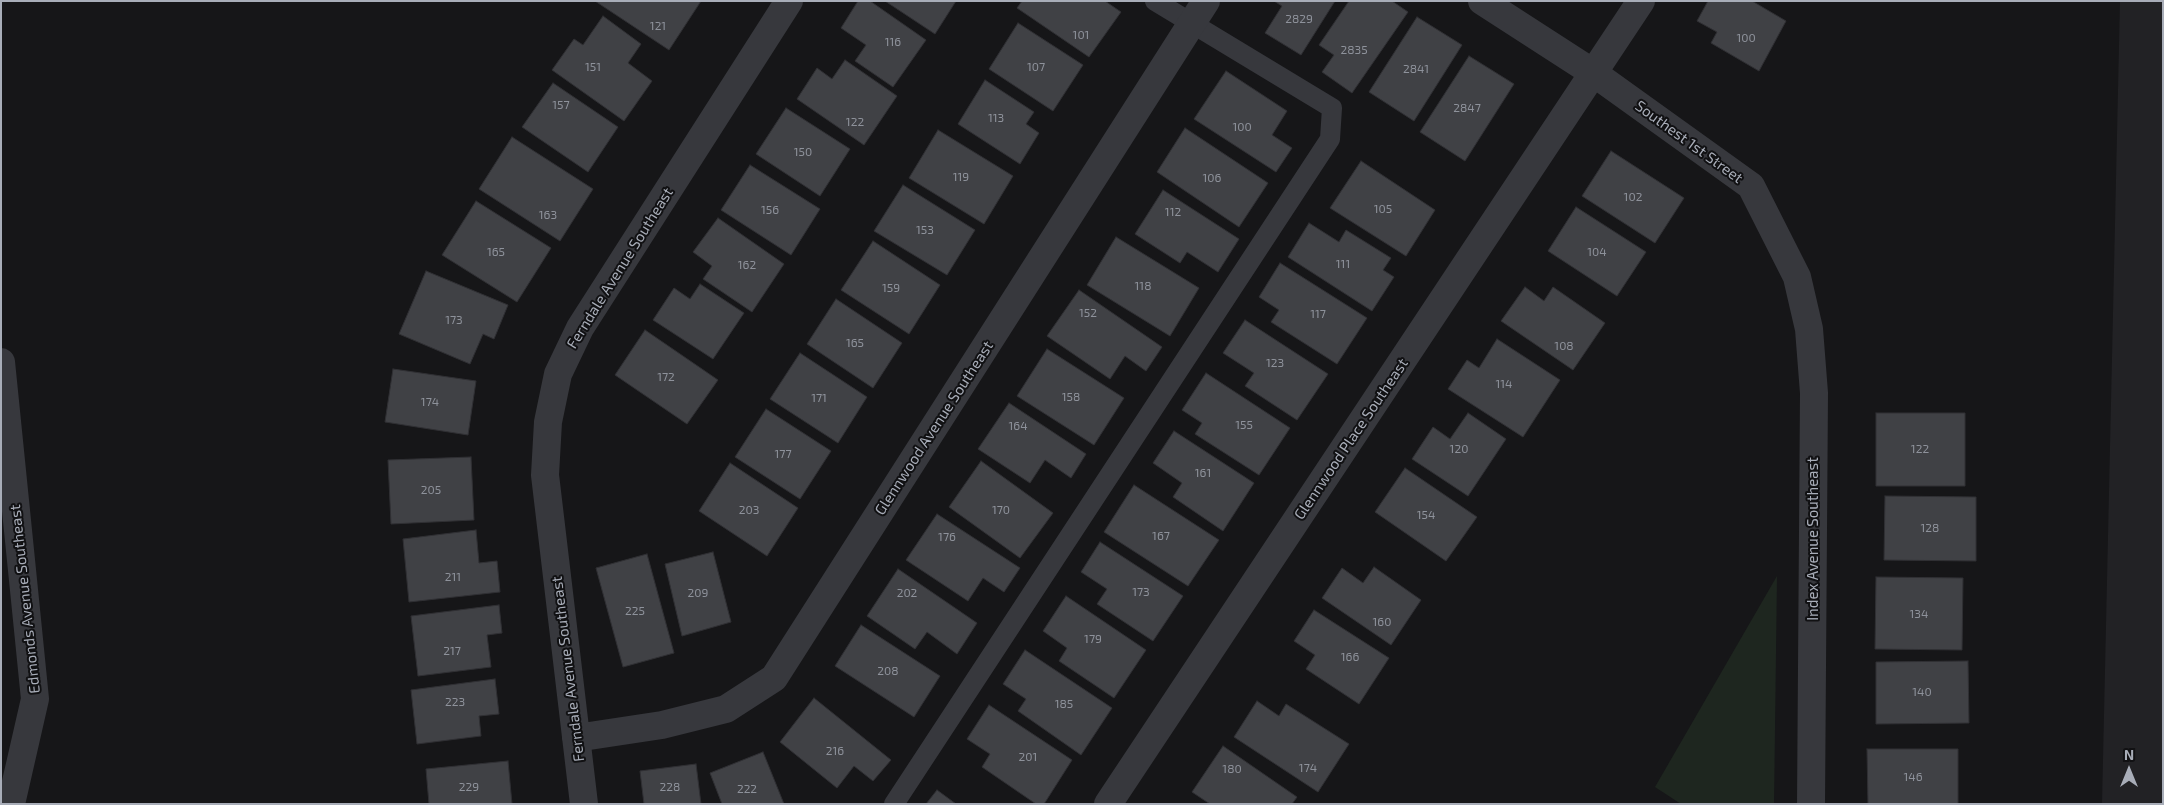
<!DOCTYPE html>
<html>
<head>
<meta charset="utf-8">
<style>
	body { margin:0 }
	#map { position:relative; width:2164px; height:805px; overflow:hidden; background:#161618; font-family:"Exo 2",sans-serif }
	canvas { display:block }
	.frame { position:absolute; inset:0; border:2px solid #a8adb8; pointer-events:none }
	.north { position:absolute; left:2104px; top:745px; width:50px; height:50px; -webkit-text-stroke:4px #111113; paint-order:stroke; rotate:0deg; font-size:14px; font-weight:700; line-height:20px; text-align:center; color:#a8adb8 }
	.north::after { content:''; display:block; margin:auto; width:18px; height:22px; background:#a8adb8; clip-path:polygon(50% 0,100% 100%,50% 72%,0 100%) }
</style>
</head>
<body>
<div id="map">
<canvas width="2164" height="805"></canvas>
<div class="frame"></div>
<div class="north">N</div>
</div>
<script>
const c = document.querySelector('canvas').getContext('2d');
c.lineJoin = 'round';
function fill(path, color) { c.fillStyle = color; c.fill(path, 'evenodd'); }
const toPath = rows => new Path2D(rows.map(r => 'M' + r).join(''));
function stroke(path, color, width, dash) { c.strokeStyle = color; c.lineWidth = width; c.lineCap = dash ? 'butt' : 'round'; c.setLineDash(dash || []); c.stroke(path); }
function label(font, color, halo, rows, align = 'center') {
  c.font = font + ' "Exo 2",sans-serif'; c.lineWidth = 4; c.setLineDash([]); c.textBaseline = 'middle'; c.strokeStyle = halo; c.fillStyle = color; for (const [text, x, y, turn = 0] of rows) {
    c.save(); c.translate(x, y); c.rotate((+turn || 0) * Math.PI / 180); c.textAlign = isNaN(turn) ? turn : align; if (halo) c.strokeText(text, 0, 0); c.fillText(text, 0, 0); c.restore();
  }
}
const built = toPath([
	[2120,1,2163,1,2163,804,2102,804]
]);
const green = toPath([
	[1777,576,1774,804,1681,804,1655,787]
]);
const building = toPath([
	[595,1,701,1,669,50,595,1],
	[858,1,870,1,926,40,893,87,855,61,866,45,841,28,858,1],
	[885,1,956,1,935,34,885,1],
	[1022,1,1105,1,1121,12,1089,57,1017,8,1022,1],
	[1274,1,1335,1,1301,55,1265,33,1282,6,1274,1],
	[1349,1,1392,1,1408,12,1352,93,1322,72,1334,55,1319,45,1349,1],
	[1708,1,1752,1,1786,21,1759,71,1711,43,1717,32,1697,21,1708,1],
	[603,16,641,44,628,63,652,81,624,121,552,70,574,39,583,45,603,16],
	[1417,17,1462,45,1414,121,1369,92,1417,17],
	[1018,23,1083,65,1053,111,989,69,1018,23],
	[1469,56,1514,84,1465,161,1420,132,1469,56],
	[845,60,897,96,864,145,797,99,817,68,832,79,845,60],
	[1226,71,1287,111,1272,135,1292,148,1276,172,1194,119,1226,71],
	[985,80,1034,112,1026,124,1039,133,1020,164,958,124,985,80],
	[553,83,618,127,588,172,522,127,553,83],
	[786,108,850,149,820,196,756,154,786,108],
	[1185,128,1268,183,1239,227,1157,172,1185,128],
	[938,130,1013,176,984,224,909,178,938,130],
	[512,137,593,189,560,241,479,189,512,137],
	[1611,151,1684,198,1655,243,1582,196,1611,151],
	[1361,161,1435,210,1406,256,1330,208,1361,161],
	[750,165,820,209,791,255,721,210,750,165],
	[903,185,975,230,947,275,874,231,903,185],
	[1163,190,1239,239,1218,272,1187,252,1180,263,1135,234,1163,190],
	[476,201,551,248,517,302,442,255,476,201],
	[1576,207,1646,252,1617,296,1548,251,1576,207],
	[718,218,784,264,752,312,703,279,712,266,693,252,718,218],
	[1309,223,1339,242,1346,230,1391,258,1383,270,1394,277,1372,311,1288,257,1309,223],
	[1116,237,1199,288,1170,336,1087,285,1116,237],
	[873,241,940,285,909,334,841,290,873,241],
	[1280,263,1367,318,1337,364,1271,322,1279,310,1259,297,1280,263],
	[426,271,508,305,494,339,483,334,470,364,399,334,426,271],
	[700,284,744,313,713,359,653,320,674,288,690,299,700,284],
	[1525,287,1544,301,1553,287,1605,323,1573,370,1501,321,1525,287],
	[1079,290,1162,347,1146,371,1125,356,1110,379,1047,336,1079,290],
	[836,299,902,343,873,388,807,344,836,299],
	[1245,320,1328,374,1297,420,1245,386,1254,373,1223,353,1245,320],
	[645,330,718,380,687,424,615,375,645,330],
	[1497,339,1560,380,1523,437,1448,389,1467,360,1479,368,1497,339],
	[1047,349,1124,398,1094,445,1017,396,1047,349],
	[800,353,867,397,838,443,770,399,800,353],
	[393,369,476,381,468,435,385,422,393,369],
	[1206,373,1290,428,1259,475,1195,434,1202,423,1182,410,1206,373],
	[1009,403,1086,454,1071,478,1045,460,1030,483,978,449,1009,403],
	[766,409,831,451,800,499,735,457,766,409],
	[1468,413,1506,439,1468,496,1412,459,1433,427,1450,439,1468,413],
	[1876,413,1965,413,1965,486,1876,486,1876,413],
	[1174,431,1254,483,1223,531,1173,497,1182,483,1153,463,1174,431],
	[471,457,474,520,391,524,388,460,471,457],
	[981,461,1053,513,1020,558,949,507,981,461],
	[730,463,798,508,767,556,699,511,730,463],
	[1405,468,1477,517,1446,561,1375,512,1405,468],
	[1134,485,1219,540,1188,586,1104,532,1134,485],
	[1885,496,1976,497,1976,561,1884,560,1885,496],
	[937,514,1020,568,1004,592,983,578,968,601,906,560,937,514],
	[476,530,479,563,497,561,500,592,409,602,403,539,476,530],
	[1100,542,1183,596,1153,641,1097,604,1107,589,1081,572,1100,542],
	[713,552,731,622,682,636,665,564,713,552],
	[647,554,674,653,623,667,596,568,647,554],
	[1374,567,1421,600,1391,645,1322,598,1342,568,1363,583,1374,567],
	[898,569,977,623,957,654,927,632,915,649,867,616,898,569],
	[1876,577,1963,578,1962,650,1875,649,1876,577],
	[1066,596,1146,650,1114,698,1059,661,1067,648,1043,631,1066,596],
	[499,605,502,633,487,635,491,667,418,676,411,616,499,605],
	[1314,610,1389,658,1359,704,1306,669,1315,655,1294,641,1314,610],
	[861,625,940,676,914,717,835,666,861,625],
	[1025,650,1112,708,1081,755,1018,711,1026,699,1003,684,1025,650],
	[1968,661,1969,723,1876,724,1876,662,1968,661],
	[495,679,499,714,479,716,481,736,417,744,411,690,495,679],
	[814,698,891,760,873,781,854,766,837,788,780,742,814,698],
	[1257,701,1279,716,1286,704,1349,744,1318,792,1234,737,1257,701],
	[989,705,1072,760,1044,804,1036,804,982,767,990,754,967,739,989,705],
	[1223,746,1297,797,1292,804,1210,804,1192,792,1223,746],
	[1867,749,1958,749,1958,804,1868,804,1867,749],
	[763,752,784,804,722,804,710,773,763,752],
	[508,761,512,804,429,804,426,769,508,761],
	[696,764,701,804,644,804,640,771,696,764],
	[937,790,956,804,926,804,937,790]
]);
const lane = toPath([
	[894,804,1330,139,1332,108,1155,1]
]);
const street = toPath([
	[1482,1,1595,74,1751,186,1797,277,1809,329,1814,393,1811,804],
	[1,362,35,699,11,804],
	[576,738,662,725,726,709,774,678,1206,1],
	[584,804,545,475,548,422,558,374,580,328,789,1],
	[1108,804,1641,1]
]);
const numberNames = [
	["2829",1299,19],
	["121",658,26],
	["101",1081,35],
	["100",1746,38],
	["116",893,42],
	["2835",1354,50],
	["151",593,67],
	["107",1036,67],
	["2841",1416,69],
	["157",561,105],
	["2847",1467,108],
	["113",996,118],
	["122",855,122],
	["100",1242,127],
	["150",803,152],
	["119",961,177],
	["106",1212,178],
	["102",1633,197],
	["105",1383,209],
	["156",770,210],
	["112",1173,212],
	["163",548,215],
	["153",925,230],
	["165",496,252],
	["104",1597,252],
	["111",1343,264],
	["162",747,265],
	["118",1143,286],
	["159",891,288],
	["152",1088,313],
	["117",1318,314],
	["173",454,320],
	["165",855,343],
	["108",1564,346],
	["123",1275,363],
	["172",666,377],
	["114",1504,384],
	["158",1071,397],
	["171",819,398],
	["174",430,402],
	["155",1244,425],
	["164",1018,426],
	["120",1459,449],
	["122",1920,449],
	["177",783,454],
	["161",1203,473],
	["205",431,490],
	["203",749,510],
	["170",1001,510],
	["154",1426,515],
	["128",1930,528],
	["167",1161,536],
	["176",947,537],
	["211",453,577],
	["173",1141,592],
	["209",698,593],
	["202",907,593],
	["225",635,611],
	["134",1919,614],
	["160",1382,622],
	["179",1093,639],
	["217",452,651],
	["166",1350,657],
	["208",888,671],
	["140",1922,692],
	["223",455,702],
	["185",1064,704],
	["216",835,751],
	["201",1028,757],
	["174",1308,768],
	["180",1232,769],
	["146",1913,777],
	["229",469,787],
	["228",670,787],
	["222",747,789]
];
const streetNames = [
	["Southest 1st Street",1689,142,36],
	["Ferndale Avenue Southeast",620,268,-58],
	["Glennwood Avenue Southeast",934,428,-57],
	["Glennwood Place Southeast",1351,439,-56],
	["Index Avenue Southeast",1813,539,-90],
	["Edmonds Avenue Southeast",25,599,-96],
	["Ferndale Avenue Southeast",568,669,-97]
];
fill(built, '#222225');
fill(green, '#1e261f');
fill(building, '#404145');
stroke(building, '#303034', 1);
stroke(lane, '#37383d', 20);
stroke(street, '#37383d', 28);
label('12px', '#8e929b', null, numberNames);
label('15px', '#a8adb8', '#111113', streetNames);
</script>
</body>
</html>
